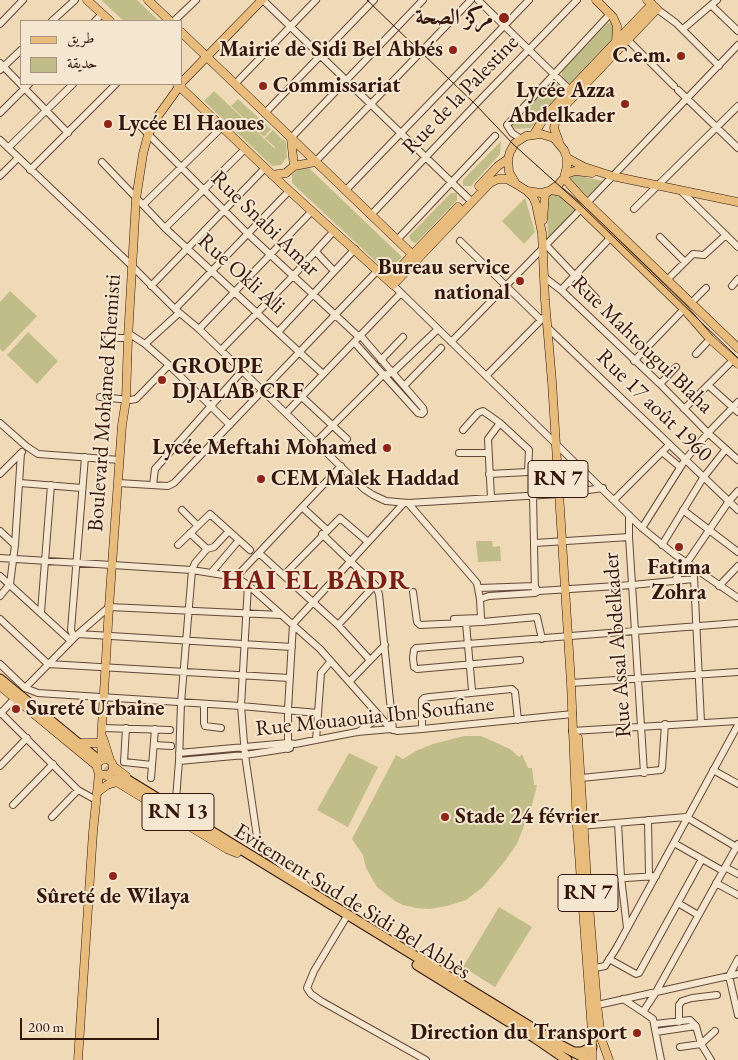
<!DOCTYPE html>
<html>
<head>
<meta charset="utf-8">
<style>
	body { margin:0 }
	#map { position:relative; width:738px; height:1060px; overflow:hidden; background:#efd9b7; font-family:"EB Garamond",Amiri,serif }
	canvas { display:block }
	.legend { position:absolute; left:20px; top:20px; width:162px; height:65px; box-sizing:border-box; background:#f5e6d0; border:1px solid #a89382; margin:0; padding:6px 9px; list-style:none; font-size:15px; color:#34170c }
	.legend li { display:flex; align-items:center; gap:10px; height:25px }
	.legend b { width:25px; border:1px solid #a89382 }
	.scale { position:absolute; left:20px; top:1018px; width:139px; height:22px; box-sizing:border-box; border:2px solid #34170c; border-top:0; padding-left:6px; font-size:15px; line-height:18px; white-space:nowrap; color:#34170c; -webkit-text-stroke:4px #f5e6d0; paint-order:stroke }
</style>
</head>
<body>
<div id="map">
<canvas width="738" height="1060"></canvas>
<ul class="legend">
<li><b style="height:6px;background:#e8bc7c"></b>طريق</li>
<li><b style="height:14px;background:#c1bd89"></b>حديقة</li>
</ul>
<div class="scale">200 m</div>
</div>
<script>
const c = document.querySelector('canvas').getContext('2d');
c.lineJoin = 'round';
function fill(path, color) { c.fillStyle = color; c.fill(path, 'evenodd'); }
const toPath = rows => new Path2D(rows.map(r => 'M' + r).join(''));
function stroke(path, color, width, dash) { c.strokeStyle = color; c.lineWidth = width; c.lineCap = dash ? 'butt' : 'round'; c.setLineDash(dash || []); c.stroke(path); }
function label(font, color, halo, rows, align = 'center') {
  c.font = font + ' "EB Garamond",Amiri,serif'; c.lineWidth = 4; c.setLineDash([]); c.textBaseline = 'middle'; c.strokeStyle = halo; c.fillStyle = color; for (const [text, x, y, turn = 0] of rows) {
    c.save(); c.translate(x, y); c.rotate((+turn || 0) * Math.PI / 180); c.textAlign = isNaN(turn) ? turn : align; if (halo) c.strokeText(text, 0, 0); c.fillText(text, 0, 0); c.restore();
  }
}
const green = toPath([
	[101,0,137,0,159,21,124,21],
	[611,22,613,24,614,40,574,83,568,84,562,79,562,71,607,24],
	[552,82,560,83,564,87,564,94,531,128,516,129,512,126,515,119],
	[214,91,274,148,275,147,265,138,273,130,282,139,278,144,283,139,286,142,287,157,281,165,272,166,204,101],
	[238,99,271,129,264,137,231,106],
	[501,141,500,154,471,186,463,186,463,180],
	[300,167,308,167,402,257,391,268,385,270,292,183,292,175],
	[571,175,575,175,603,181,587,197,570,180],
	[555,191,579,208,548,239,547,202,551,193],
	[451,193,457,193,457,200,416,243,411,241,409,236],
	[525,198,535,232,524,244,502,221],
	[10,291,37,316,3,352,0,349,0,302],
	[28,332,58,361,37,384,7,355],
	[476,541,492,541,493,547,500,546,501,561,478,562],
	[464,736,481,736,510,749,519,757,522,754,528,768,532,768,534,785,537,785,532,805,517,844,505,861,483,887,466,900,447,906,430,909,416,908,403,905,395,901,377,887,366,868,363,855,352,839,396,755,403,759,416,751,433,744],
	[349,753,378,767,348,827,317,810],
	[499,907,532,927,495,987,463,967]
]);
const highwayTunnel = toPath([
	[94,760,115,777]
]);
const minor = toPath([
	[263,0,471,201],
	[478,0,572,92],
	[711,5,738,31],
	[657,9,676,23,719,66],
	[52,21,75,0],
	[95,21,102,14],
	[174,21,196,0],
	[0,24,23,0],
	[683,29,717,0],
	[628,40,674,86],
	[0,63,68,133],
	[0,70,21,50],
	[235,84,316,0],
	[678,90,738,148],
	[0,113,29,84],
	[265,113,374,0],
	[137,123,247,233,359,337],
	[291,138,423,0],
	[521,139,512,133,507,125,610,14],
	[0,140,132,266,175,309,199,329,364,489,373,495,386,501,408,503,560,494,603,488],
	[8,148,73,84],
	[102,162,165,228,323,374],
	[315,162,471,0],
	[30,170,116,84],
	[0,176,18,158],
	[346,190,529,0],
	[680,190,738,247],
	[587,203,738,45],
	[143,205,221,128],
	[634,209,738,106],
	[371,215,477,103,577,0],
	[165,228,245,149],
	[660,237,685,262],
	[397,240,495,136],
	[460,241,541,320],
	[547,246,596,298],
	[316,252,334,271],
	[544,277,561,290,660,384,708,433,738,460],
	[667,280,693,254,704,255,726,235],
	[393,285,642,528,674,554,738,598],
	[151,286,265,168],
	[732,286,738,279],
	[561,290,611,237],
	[691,303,706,288],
	[175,309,289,191],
	[547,327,738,510],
	[199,329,312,211],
	[279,331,355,249],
	[128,333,145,344,169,365,230,425],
	[108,338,128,338],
	[354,342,418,413,422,414,424,412,423,408,360,335],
	[451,342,581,209],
	[145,344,179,313],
	[221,350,293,276,334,231],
	[696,354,710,339],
	[381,360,403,337],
	[634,361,684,309],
	[486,376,543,318],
	[660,384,676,367],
	[708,385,738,412],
	[404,386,441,348],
	[100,397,130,400,136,399,169,365],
	[302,397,347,439],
	[684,409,733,360],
	[286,413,401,293],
	[0,423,26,446,38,454,120,460],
	[463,430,478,413,483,411,500,423,529,450,528,472,489,474],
	[316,442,383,375,392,373,438,329],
	[662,452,680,467],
	[459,453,488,453],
	[0,474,22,452],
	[20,483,82,488],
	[118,483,168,486,174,483,378,270],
	[153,485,155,469,242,371],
	[533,495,535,593],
	[491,498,488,439,500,423],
	[614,500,669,445],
	[408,503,477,583,480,599,481,618,454,619],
	[302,507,327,530],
	[182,510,197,525],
	[683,510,738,552],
	[629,515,629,537,644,773],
	[642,528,685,460,708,433,738,402],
	[0,531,15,545],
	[322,534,375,585,379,594,393,730],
	[535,543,629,537],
	[178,545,210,514,250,550],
	[662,545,703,478,726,449],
	[207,549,214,547,229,531],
	[259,553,338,625,370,660],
	[0,558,192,570,236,577,248,585,320,649,391,729],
	[211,573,239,540],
	[284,575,340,518,368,542],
	[0,576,71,641],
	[236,577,341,466],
	[694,577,701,722],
	[675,580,729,501,738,491],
	[248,585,241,706,245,755,257,837,259,846,263,851,300,879,310,889],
	[719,586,738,566],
	[479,588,535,586,536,588],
	[413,592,417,622,420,625,482,622,537,617,542,639],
	[0,596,10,584,15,545,21,453],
	[480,599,489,596,535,593,539,591,632,585,694,579],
	[41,612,51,485],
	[0,619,48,664,289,678],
	[466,623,472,690],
	[338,625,375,585],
	[78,634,292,647],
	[74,638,71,630,85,457],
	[520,660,417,669,414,667,413,658,414,650,416,648,738,623],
	[0,664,25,688,38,693,241,706,318,713],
	[350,681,385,645],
	[571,683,738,672],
	[25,688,78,634,109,607,281,615],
	[204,704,204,723,205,726,221,728],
	[0,712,78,790,96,800],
	[0,714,15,698],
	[102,728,170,730],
	[126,728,124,762,152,765],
	[422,729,422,700,424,698,430,697,512,689,515,692,518,720],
	[572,731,738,721],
	[358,732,380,717],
	[316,740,321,673,331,661],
	[154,745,171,746],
	[288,749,288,709,293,624,404,503],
	[179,753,288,743,295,744,357,732,391,729,397,731,422,729,573,714],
	[179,761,245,755,290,748],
	[0,766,27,738],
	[713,770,738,784],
	[151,778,155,729],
	[581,778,661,770,662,768,665,724],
	[13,805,53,764],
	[174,806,176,799,179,761,181,703,192,570,195,563,207,549,190,533],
	[52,817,78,790],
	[648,820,649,876],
	[618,823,621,877,627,928],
	[580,826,686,817,738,848],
	[674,843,723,871],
	[725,867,738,874],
	[582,881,656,876],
	[716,883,738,895],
	[678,903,698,915],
	[347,916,314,971,307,988,311,994,321,1001,426,1060],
	[609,959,636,974,639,973,702,859],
	[738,959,729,976,738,1015],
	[595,968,605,966,617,947,738,725],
	[623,999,643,1012,656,992,738,844],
	[593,1006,738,974],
	[643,1012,653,1019,661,1060],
	[679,1022,679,1005,682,1001,692,998,717,995],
	[655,1024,690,1020,696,1026],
	[656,1032,696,1026,701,1044,711,1060],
	[680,1047,701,1044,715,1031]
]);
const major = toPath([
	[87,0,110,21],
	[148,0,170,21],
	[596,0,613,17,617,26,616,42],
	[181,32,417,259],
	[181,83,262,0],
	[177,84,283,185,393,285,490,183,498,179,507,179,516,184],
	[534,134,546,115,652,4],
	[291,138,294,166],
	[559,142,554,128,557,114,657,9,647,0],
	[567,158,584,167,612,176,738,202],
	[566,174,575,171,592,173],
	[272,175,286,173,294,166,315,162],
	[564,178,581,197,738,348],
	[479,186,498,166,508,159],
	[552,190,561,192,581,209,684,309,710,339,738,364],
	[527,191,533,197,536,204,542,233,545,300,552,382,571,683,577,826,592,1032,592,1060],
	[543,220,545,194,558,185,564,178,567,166,567,158,564,150,554,138,541,134,526,136,515,143,510,152,508,159,509,172,516,184,527,191,541,193,548,191],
	[388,280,458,207],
	[0,686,97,766],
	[103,738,110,760],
	[578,738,587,881,597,1005,601,1038,609,1060],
	[82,743,101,743],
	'97 767a8 8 0 1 1 16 0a8 8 0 1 1-16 0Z',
	[102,760,101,743,109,607,122,425,126,400,128,338,136,199,143,154,148,135,158,116,181,84],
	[114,767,126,776],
	[107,776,227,849,237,853],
	[99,791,107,785,117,782],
	[78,1060,93,832,99,773]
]);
const highway = toPath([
	[0,679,96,758],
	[118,774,562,1046,589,1060],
	[417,965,535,1038,567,1060],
	[574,1052,582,1052,592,1047]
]);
const tram = toPath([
	[367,0,475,104,514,145,583,207,738,358]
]);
const markers = [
	[504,18,6,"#8f2418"],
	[453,50,5,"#8f2418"],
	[681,56,5,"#8f2418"],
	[263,86,5,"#8f2418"],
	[625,104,5,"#8f2418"],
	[108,124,5,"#8f2418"],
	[520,281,5,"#8f2418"],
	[162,380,5,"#8f2418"],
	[387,448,5,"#8f2418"],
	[261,479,5,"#8f2418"],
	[679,547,5,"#8f2418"],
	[16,709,5,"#8f2418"],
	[445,817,5,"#8f2418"],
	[113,876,5,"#8f2418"],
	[637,1033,5,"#8f2418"]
];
const shields = [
	[558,479,60],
	[178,812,72],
	[588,893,60]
];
const shieldNames = [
	["RN 7",558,479],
	["RN 13",178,812],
	["RN 7",588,893]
];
const poiNames = [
	["مركز الصحة",493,18],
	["Mairie de Sidi Bel Abbés",443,50],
	["C.e.m.",671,56],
	["Commissariat",273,86,"left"],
	["Lycée Azza",615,91],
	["Abdelkader",615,116],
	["Lycée El Haoues",118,124,"left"],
	["Bureau service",510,268],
	["national",510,293],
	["GROUPE",172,367,"left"],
	["DJALAB CRF",172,392,"left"],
	["Lycée Meftahi Mohamed",377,448],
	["CEM Malek Haddad",271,479,"left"],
	["Fatima",679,568,"center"],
	["Zohra",679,593,"center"],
	["Sureté Urbaine",26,709,"left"],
	["Stade 24 février",455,817,"left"],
	["Sûreté de Wilaya",113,897,"center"],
	["Direction du Transport",627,1033]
];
const streetNames = [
	["Rue de la Palestine",461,95,-46],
	["Rue Snabi Amar",265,224,44],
	["Rue Okli Ali",241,274,42],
	["Rue Mahtougui Blaha",642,345,44],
	["Boulevard Mohamed Khemisti",105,403,-86],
	["Rue 17 août 1960",654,406,44],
	["Rue Assal Abdelkader",618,645,-94],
	["Rue Mouaouia Ibn Soufiane",375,717,-6],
	["Evitement Sud de Sidi Bel Abbès",352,902,32]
];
const districtNames = [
	["HAI EL BADR",316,581]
];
fill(green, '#c1bd89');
stroke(highwayTunnel, '#cab295', 9, [9, 4.5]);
stroke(minor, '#634837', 8);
stroke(major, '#34170c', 9);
stroke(highway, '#34170c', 11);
stroke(minor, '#f5e6d0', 6);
stroke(major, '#e8bc7c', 8);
stroke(highway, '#e8bc7c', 9);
stroke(tram, '#34170c', 1);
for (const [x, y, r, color] of markers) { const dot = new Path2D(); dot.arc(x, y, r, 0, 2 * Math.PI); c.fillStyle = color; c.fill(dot); stroke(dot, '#f5e6d0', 2); }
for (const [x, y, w] of shields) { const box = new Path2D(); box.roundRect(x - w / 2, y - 18.5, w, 37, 4); c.fillStyle = '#f5e6d0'; c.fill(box); stroke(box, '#34170c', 1); }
label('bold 21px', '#34170c', null, shieldNames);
label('bold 22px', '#34170c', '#f5e6d0', poiNames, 'right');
label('22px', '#34170c', '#f5e6d0', streetNames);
c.letterSpacing = '1px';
label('bold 28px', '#7a1f14', '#f5e6d0', districtNames);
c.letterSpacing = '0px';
</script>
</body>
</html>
